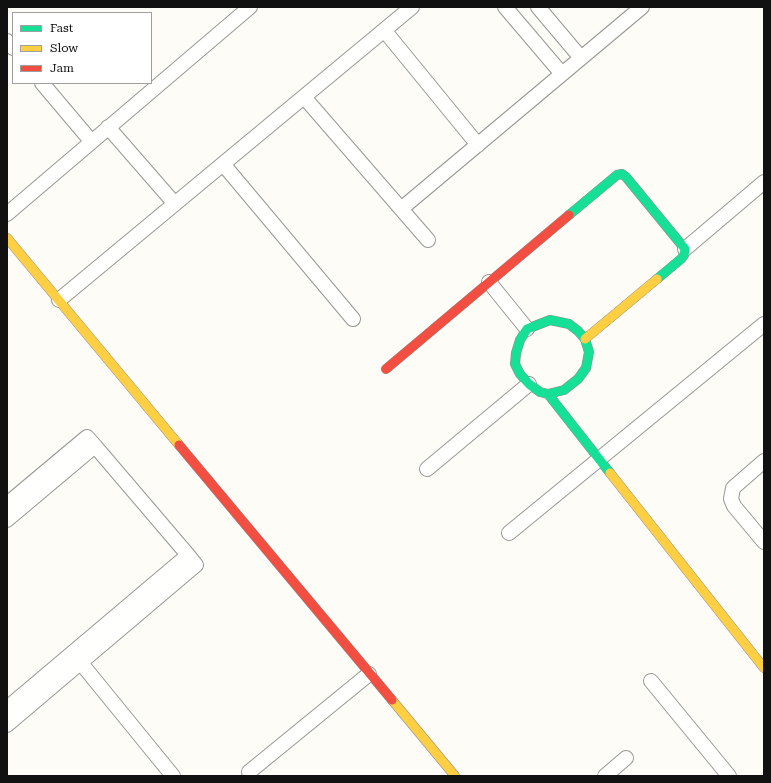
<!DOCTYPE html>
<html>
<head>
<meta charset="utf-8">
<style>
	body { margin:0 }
	#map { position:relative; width:771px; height:783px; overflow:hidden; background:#fdfcf7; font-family:"Roboto Serif",serif }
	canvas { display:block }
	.frame { position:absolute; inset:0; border:8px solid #111; pointer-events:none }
	.legend { position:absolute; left:12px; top:12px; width:140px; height:72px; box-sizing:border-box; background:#fff; border:1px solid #a0a0a0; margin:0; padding:5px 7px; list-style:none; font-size:12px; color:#111 }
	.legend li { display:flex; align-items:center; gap:8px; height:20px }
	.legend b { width:20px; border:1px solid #a0a0a0 }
</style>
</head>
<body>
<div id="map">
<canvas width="771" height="783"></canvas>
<div class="frame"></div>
<ul class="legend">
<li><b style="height:5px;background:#16e098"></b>Fast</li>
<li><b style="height:5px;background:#ffcf43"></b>Slow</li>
<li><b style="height:5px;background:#f24e42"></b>Jam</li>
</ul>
</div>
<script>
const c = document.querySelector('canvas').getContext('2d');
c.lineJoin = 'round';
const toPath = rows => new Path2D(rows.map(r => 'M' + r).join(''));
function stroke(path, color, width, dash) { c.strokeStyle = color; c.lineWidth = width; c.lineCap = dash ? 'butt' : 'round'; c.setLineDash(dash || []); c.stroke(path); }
const street = toPath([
	[505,7,562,74],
	[538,7,581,58],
	[384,30,478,145],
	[7,41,13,48],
	[42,83,91,141],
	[304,97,428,240],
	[108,127,175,204],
	[223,164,353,319],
	[401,209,642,7],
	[7,214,250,7],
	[685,249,764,182],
	[489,282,527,329],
	[59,300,412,7],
	[764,461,733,488,731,499,734,506,764,542],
	[427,469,529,384],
	[7,504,87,437,95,446],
	[7,520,95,446,188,555,7,708],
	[509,533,764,324],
	[76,657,173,776],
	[651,681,729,776],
	[7,725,196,565,188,555],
	[249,772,369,674],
	[605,776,626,758]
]);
const fast = toPath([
	[569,215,617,175,622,174,626,177,685,249,684,255,681,259,657,279],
	[548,394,564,390,578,379,586,368,589,352,585,339,578,331,569,324,550,320,527,329,520,340,516,353,515,364,520,374,529,384,540,392,548,394,610,473]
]);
const slow = toPath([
	[7,238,179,445],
	[585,339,657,279],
	[610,473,764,668],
	[392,700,455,776]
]);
const jam = toPath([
	[386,369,569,215],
	[179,445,392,700]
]);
stroke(street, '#979795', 16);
stroke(fast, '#8e8d8b', 10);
stroke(slow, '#8e8d8b', 10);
stroke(jam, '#8e8d8b', 10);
stroke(street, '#fffffe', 14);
stroke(fast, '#16e098', 9);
stroke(slow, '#ffcf43', 9);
stroke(jam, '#f24e42', 9);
</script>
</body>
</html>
